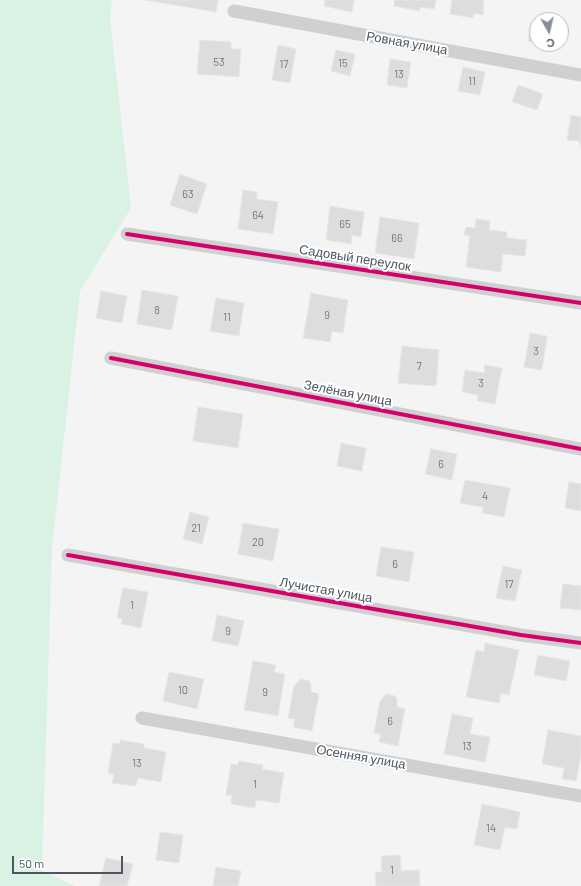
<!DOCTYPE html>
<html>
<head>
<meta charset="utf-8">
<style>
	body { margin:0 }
	#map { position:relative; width:581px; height:886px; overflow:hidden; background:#f4f4f4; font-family:Barlow,sans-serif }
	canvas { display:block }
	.north { position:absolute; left:529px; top:12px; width:40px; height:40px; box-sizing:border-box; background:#fff; border:1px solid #b7bbc0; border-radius:50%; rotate:172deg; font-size:11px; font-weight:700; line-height:16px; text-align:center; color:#4a5661 }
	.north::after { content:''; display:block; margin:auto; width:14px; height:18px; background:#868d94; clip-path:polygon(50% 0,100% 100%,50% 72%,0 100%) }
	.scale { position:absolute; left:12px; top:856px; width:111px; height:18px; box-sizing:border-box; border:2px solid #4a5661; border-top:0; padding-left:5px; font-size:12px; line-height:14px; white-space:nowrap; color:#4a5661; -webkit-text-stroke:3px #fff; paint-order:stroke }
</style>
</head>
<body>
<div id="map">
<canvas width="581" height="886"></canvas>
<div class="north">С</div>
<div class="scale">50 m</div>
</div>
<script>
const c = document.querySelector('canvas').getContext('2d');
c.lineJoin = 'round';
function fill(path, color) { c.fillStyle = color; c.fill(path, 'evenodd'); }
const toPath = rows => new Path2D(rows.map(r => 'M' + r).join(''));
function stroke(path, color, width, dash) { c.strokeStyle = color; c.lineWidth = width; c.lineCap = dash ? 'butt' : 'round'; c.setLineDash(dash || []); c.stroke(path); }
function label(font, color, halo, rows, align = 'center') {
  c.font = font + ' Barlow,sans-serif'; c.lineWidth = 4; c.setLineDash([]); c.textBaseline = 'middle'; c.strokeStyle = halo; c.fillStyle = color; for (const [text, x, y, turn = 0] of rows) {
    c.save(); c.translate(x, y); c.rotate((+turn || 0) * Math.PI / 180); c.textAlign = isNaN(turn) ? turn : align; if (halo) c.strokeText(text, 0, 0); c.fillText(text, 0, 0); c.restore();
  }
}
const green = toPath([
	[0,0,112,0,110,19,131,208,80,291,52,549,42,870,74,886,0,886]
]);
const building = toPath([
	[145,0,218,0,216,12,145,0],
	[325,0,354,0,352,12,324,6,325,0],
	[395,0,436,0,434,9,420,7,420,11,394,6,395,0],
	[452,0,484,0,483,15,474,13,473,18,450,14,452,0],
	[531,24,537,25,537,42,528,41,531,24],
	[200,40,231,42,231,49,241,49,239,77,197,74,200,40],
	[278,45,296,49,290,83,272,80,278,45],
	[336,50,355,54,350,76,331,71,336,50],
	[390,59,411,62,407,88,387,85,390,59],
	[463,67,485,72,480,95,458,91,463,67],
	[518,85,543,94,537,110,512,102,518,85],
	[571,115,581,117,581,148,579,141,567,140,571,115],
	[180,174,207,184,197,214,170,205,180,174],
	[243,190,257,192,257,199,278,202,273,234,238,229,243,190],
	[330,206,364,212,361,237,352,235,351,244,326,240,330,206],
	[380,217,419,223,414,259,375,253,380,217],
	[476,219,490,221,489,230,507,232,507,238,527,240,525,256,503,254,501,272,466,267,470,236,464,235,466,227,475,228,476,219],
	[142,290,178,296,172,330,137,324,142,290],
	[101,291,127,296,122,323,96,318,101,291],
	[311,293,348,300,343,333,332,331,330,342,303,338,311,293],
	[216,298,244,303,239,336,210,331,216,298],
	[530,333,547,336,542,370,524,367,530,333],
	[402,346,439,350,436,386,398,383,402,346],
	[485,365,502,368,495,404,477,401,478,395,462,392,465,370,484,373,485,365],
	[198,407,243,414,238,448,193,441,198,407],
	[341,443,366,448,362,471,337,466,341,443],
	[431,449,457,454,452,480,425,474,431,449],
	[465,480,510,488,504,517,482,513,483,507,460,503,465,480],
	[569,482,581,484,581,511,565,508,569,482],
	[190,512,209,517,202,544,183,539,190,512],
	[243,523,279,529,273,561,238,554,243,523],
	[381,547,414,552,409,582,376,576,381,547],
	[503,566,522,570,515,601,496,598,503,566],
	[563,584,581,586,581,610,560,608,563,584],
	[123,588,148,592,141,628,121,624,122,619,117,618,123,588],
	[217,615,244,621,238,646,212,641,217,615],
	[485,643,519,650,509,695,501,693,499,703,466,697,476,650,484,652,485,643],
	[538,655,570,661,566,681,534,675,538,655],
	[253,661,276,665,274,672,285,674,278,716,244,710,253,661],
	[169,672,204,679,197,709,163,701,169,672],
	[300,679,309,681,311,685,311,692,319,694,312,731,293,727,295,719,288,718,294,686,300,679],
	[386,694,395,696,397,699,397,707,405,709,398,746,379,742,381,734,374,733,380,701,386,694],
	[452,714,473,718,470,734,490,737,485,762,444,754,452,714],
	[548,730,581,736,581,754,576,781,562,779,564,768,542,764,548,730],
	[120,740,144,744,144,748,166,752,161,782,138,778,136,786,112,783,114,774,108,773,113,743,120,744,120,740],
	[239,761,263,765,262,769,284,773,279,803,256,800,255,808,231,804,232,795,226,795,231,764,238,765,239,761],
	[482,804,520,812,517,829,505,827,500,850,474,845,482,804],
	[160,832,183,835,179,863,156,860,160,832],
	[400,855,401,871,419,870,420,886,376,886,375,872,382,872,381,856,400,855],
	[106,858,133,864,127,886,99,886,106,858],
	[216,867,241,871,238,886,213,886,216,867]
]);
const minor = toPath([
	[234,11,581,75],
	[127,234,581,303],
	[111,358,581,449],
	[68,555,521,635,581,643],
	[142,718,581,796]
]);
const cycleway = toPath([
	[127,234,581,303],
	[111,358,581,449],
	[68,555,521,635,581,643]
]);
const numberNames = [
	["53",219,62],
	["15",343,63],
	["17",284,64],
	["13",399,74],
	["11",472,81],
	["63",188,194],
	["64",258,215],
	["65",345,224],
	["66",397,238],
	["8",157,310],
	["9",327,315],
	["11",227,317],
	["3",536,351],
	["7",419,366],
	["3",481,383],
	["6",441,464],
	["4",485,496],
	["21",196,528],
	["20",258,542],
	["6",395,564],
	["17",509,584],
	["1",132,605],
	["9",228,631],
	["10",183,690],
	["9",265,692],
	["6",390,721],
	["13",467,746],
	["13",137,763],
	["1",255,784],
	["14",491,828],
	["1",392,870]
];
const streetNames = [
	["Ровная улица",407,43,10],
	["Садовый переулок",355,258,9],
	["Зелёная улица",348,393,11],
	["Лучистая улица",326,590,10],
	["Осенняя улица",361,757,10]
];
fill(green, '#d9f2e3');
fill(building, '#ddddde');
stroke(building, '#e5e6e7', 1);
stroke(minor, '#ced0d2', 13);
stroke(cycleway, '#d6006c', 4);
label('11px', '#707881', null, numberNames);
label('13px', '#4a5661', '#fff', streetNames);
</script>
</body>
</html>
